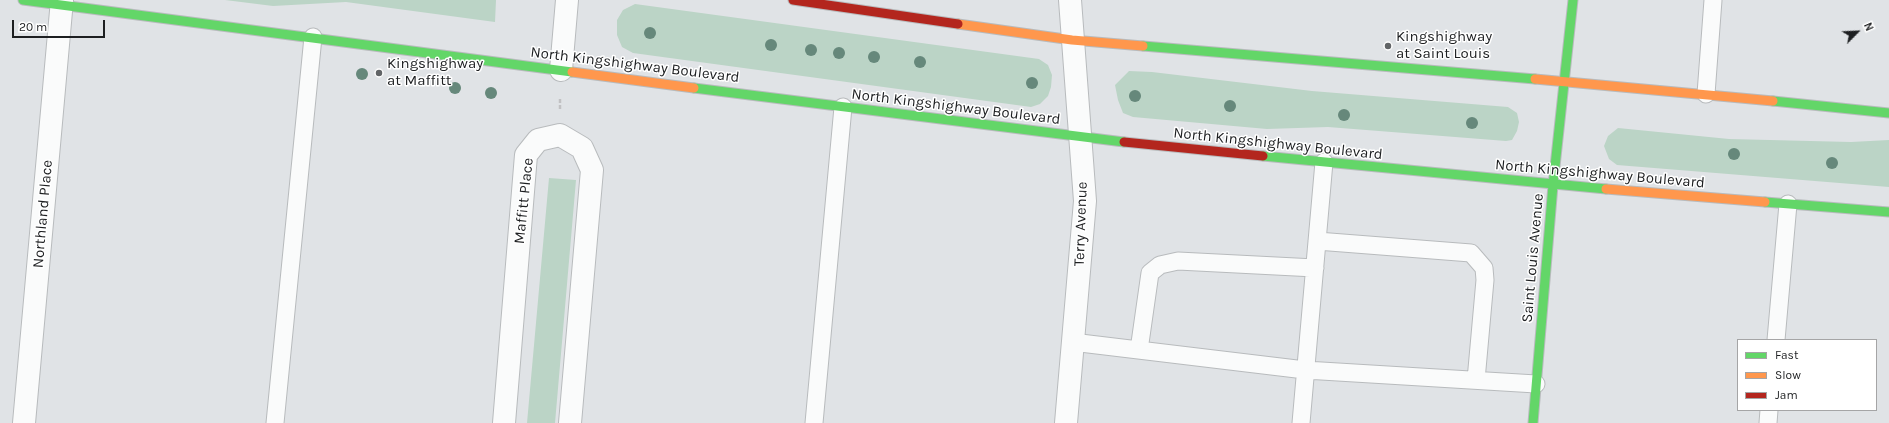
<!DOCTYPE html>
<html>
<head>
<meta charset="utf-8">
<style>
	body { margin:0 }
	#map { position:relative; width:1889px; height:423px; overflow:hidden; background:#e0e3e6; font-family:Karla,sans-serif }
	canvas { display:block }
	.legend { position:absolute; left:1737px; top:339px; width:140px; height:72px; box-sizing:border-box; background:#fff; border:1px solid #a5a5a6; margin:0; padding:5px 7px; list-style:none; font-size:12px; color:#1d1f21 }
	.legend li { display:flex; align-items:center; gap:8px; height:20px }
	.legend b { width:20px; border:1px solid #a5a5a6 }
	.north { position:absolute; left:1837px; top:12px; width:40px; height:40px; -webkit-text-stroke:3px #fff; paint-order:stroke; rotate:66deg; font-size:11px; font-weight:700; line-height:16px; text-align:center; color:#1d1f21 }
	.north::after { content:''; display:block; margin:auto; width:14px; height:18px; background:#1d1f21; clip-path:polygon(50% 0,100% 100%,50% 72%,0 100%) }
	.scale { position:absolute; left:12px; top:20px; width:93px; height:18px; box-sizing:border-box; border:2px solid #1d1f21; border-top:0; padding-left:5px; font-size:12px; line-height:14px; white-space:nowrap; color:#1d1f21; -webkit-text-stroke:3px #fff; paint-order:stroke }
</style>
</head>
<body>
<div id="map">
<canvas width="1889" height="423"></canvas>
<ul class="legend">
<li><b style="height:5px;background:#63d668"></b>Fast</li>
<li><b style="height:5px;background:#ff974d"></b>Slow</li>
<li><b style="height:5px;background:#b3261e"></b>Jam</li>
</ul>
<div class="north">N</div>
<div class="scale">20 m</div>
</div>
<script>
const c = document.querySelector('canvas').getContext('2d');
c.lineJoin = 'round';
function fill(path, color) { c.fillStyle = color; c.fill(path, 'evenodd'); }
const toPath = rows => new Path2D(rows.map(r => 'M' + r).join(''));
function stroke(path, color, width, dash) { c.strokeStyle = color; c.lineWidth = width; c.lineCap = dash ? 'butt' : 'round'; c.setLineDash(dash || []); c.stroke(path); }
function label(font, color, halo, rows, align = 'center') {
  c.font = font + ' Karla,sans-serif'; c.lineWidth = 3; c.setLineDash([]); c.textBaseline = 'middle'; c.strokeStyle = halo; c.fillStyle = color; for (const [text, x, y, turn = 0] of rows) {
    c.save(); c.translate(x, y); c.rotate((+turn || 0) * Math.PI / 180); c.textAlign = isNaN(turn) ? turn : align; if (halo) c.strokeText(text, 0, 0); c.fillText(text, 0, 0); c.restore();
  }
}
const green = toPath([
	[225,0,496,0,495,22,346,2,273,6],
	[635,4,1039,59,1048,65,1052,75,1051,87,1048,96,1040,104,1031,107,633,53,622,47,617,35,617,20,623,10],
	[1129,71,1152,72,1312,91,1508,107,1517,113,1519,122,1517,131,1512,140,1506,141,1328,127,1267,129,1133,117,1123,113,1118,100,1115,85],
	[1618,128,1729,139,1851,142,1889,140,1889,187,1617,165,1609,159,1604,146,1608,136],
	[549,178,576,180,555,423,527,423]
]);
const path = toPath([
	[560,109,560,98]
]);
const lane = toPath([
	[1706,94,1713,0],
	[1317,241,1471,253,1484,268,1485,280,1476,380],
	[1776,340,1788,204],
	[1072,342,1305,370,1536,384],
	[1139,350,1150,273,1160,265,1178,261,1315,268],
	[275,423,313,37],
	[814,423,843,107],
	[1301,423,1324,162],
	[1768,423,1769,410]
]);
const street = toPath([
	[561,70,567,0],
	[24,423,62,0],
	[504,423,526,155,538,140,560,135,582,148,592,170,570,423],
	[1066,423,1085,201,1070,0]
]);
const fast = toPath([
	[23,0,572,72],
	[1143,46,1535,79],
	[694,88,1124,142],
	[1773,101,1889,113],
	[1263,156,1606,189],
	[1765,202,1889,212],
	[1533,423,1553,185,1573,0]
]);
const slow = toPath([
	[958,24,1072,40,1143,46],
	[572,72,694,88],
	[1535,79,1773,101],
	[1606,189,1765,202]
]);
const jam = toPath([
	[793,0,958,24],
	[1124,142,1263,156]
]);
const trees = [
	[650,33],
	[771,45],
	[811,50],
	[839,53],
	[874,57],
	[920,62],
	[362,74],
	[1032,83],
	[455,88],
	[491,93],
	[1135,96],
	[1230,106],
	[1344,115],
	[1472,123],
	[1734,154],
	[1832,163]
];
const markers = [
	[1388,46,4,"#616466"],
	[379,73,4,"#616466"]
];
const poiNames = [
	["Kingshighway",1396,37],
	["at Saint Louis",1396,54],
	["Kingshighway",387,64],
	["at Maffitt",387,81]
];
const streetNames = [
	["North Kingshighway Boulevard",635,65,7],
	["North Kingshighway Boulevard",956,107,7],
	["North Kingshighway Boulevard",1278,144,6],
	["North Kingshighway Boulevard",1600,174,5],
	["Maffitt Place",524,201,-84],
	["Northland Place",43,214,-85],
	["Terry Avenue",1081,224,-88],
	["Saint Louis Avenue",1533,258,-85]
];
fill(green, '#bbd4c6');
stroke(lane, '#b8bbbd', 19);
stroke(street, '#b8bbbd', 24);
stroke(fast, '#b8bbbd', 11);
stroke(slow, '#b8bbbd', 11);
stroke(jam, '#b8bbbd', 11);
stroke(path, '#c1c1c3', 2.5, [4, 2]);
stroke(lane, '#fafbfb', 17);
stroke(street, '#fafbfb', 22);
stroke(fast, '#63d668', 9);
stroke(slow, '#ff974d', 9);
stroke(jam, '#b3261e', 9);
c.fillStyle = '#66887b';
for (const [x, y] of trees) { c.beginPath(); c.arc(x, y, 6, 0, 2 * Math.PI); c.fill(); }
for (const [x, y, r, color] of markers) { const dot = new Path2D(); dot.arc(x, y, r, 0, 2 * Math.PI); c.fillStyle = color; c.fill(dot); stroke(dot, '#fff', 1.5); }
label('15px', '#1d1f21', '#fff', poiNames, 'left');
label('15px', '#1d1f21', '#fff', streetNames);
</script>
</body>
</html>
